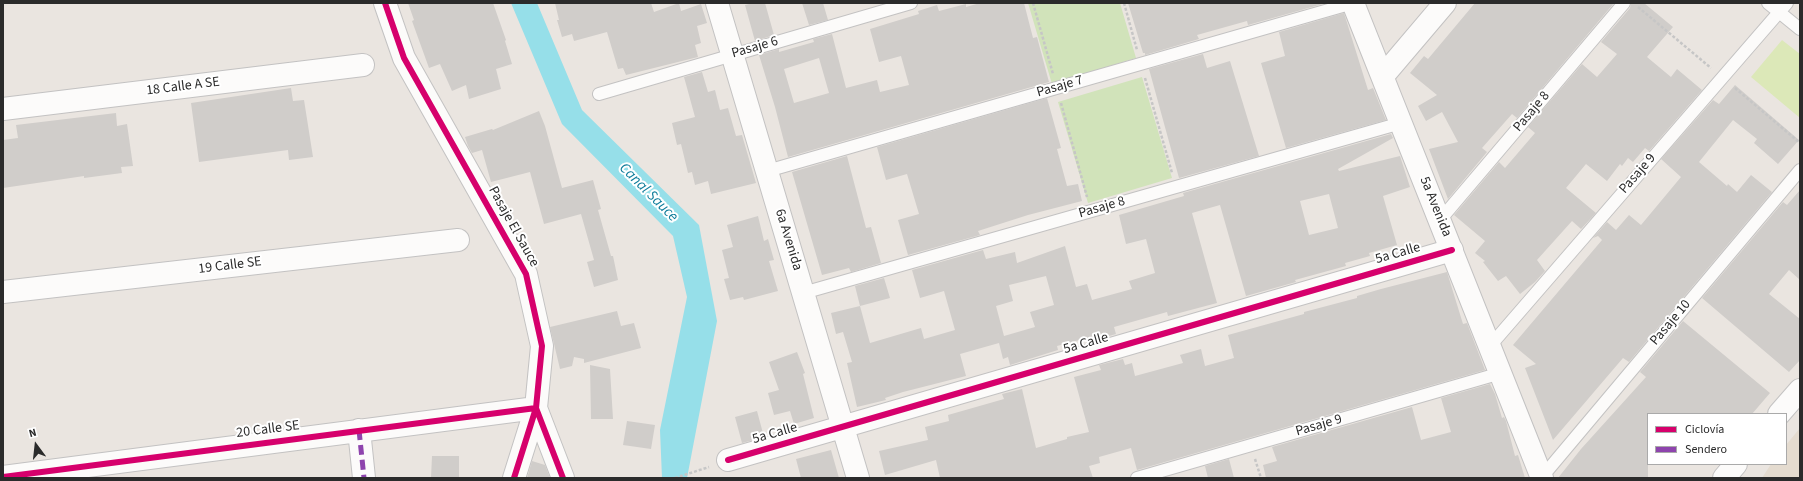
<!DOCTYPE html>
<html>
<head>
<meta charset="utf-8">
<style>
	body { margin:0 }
	#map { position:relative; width:1803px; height:481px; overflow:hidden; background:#eae5e0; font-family:"Source Sans 3",sans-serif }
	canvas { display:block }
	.frame { position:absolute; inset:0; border:4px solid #2b2b2b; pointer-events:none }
	.legend { position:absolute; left:1647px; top:413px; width:140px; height:52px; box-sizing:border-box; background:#fff; border:1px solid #aaa; margin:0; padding:5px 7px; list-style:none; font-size:12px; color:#2b2b2b }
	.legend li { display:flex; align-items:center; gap:8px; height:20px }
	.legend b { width:20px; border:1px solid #aaa }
	.north { position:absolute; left:16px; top:425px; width:40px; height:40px; -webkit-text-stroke:3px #fff; paint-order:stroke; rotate:345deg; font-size:11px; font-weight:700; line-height:16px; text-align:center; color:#2b2b2b }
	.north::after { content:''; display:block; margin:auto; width:14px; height:18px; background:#2b2b2b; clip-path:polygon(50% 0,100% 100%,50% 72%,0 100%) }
</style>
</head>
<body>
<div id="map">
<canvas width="1803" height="481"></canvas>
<div class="frame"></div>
<ul class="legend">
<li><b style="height:5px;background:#d6006c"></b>Ciclovía</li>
<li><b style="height:5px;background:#8e44ad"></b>Sendero</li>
</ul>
<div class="north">N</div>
</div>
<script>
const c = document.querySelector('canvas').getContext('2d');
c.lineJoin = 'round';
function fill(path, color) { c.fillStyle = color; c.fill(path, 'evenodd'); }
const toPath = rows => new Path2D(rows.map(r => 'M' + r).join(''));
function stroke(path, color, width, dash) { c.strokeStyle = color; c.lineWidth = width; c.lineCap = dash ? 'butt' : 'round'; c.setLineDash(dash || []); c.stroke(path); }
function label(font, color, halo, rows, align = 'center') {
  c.font = font + ' "Source Sans 3",sans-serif'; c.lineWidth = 4; c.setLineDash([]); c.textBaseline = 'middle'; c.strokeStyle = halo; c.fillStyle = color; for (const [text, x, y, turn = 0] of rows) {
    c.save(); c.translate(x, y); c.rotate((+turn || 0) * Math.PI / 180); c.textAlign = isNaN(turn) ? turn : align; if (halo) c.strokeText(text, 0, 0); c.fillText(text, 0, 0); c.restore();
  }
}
const education = toPath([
	[1800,428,1800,478,1762,478,1771,464,1786,464,1786,445]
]);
const green = toPath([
	[1028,3,1120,3,1136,58,1052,84],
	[1142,77,1172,178,1088,203,1058,102]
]);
const pitch = toPath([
	[1782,40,1800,54,1800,118,1751,77]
]);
const water = toPath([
	[511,3,537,3,582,110,699,225,717,321,687,478,662,478,660,430,687,297,673,236,562,124]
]);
const building = toPath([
	[408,3,493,3,506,40,505,41,512,64,496,69,501,89,469,99,466,85,452,91,440,64,429,68,412,21,414,20],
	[555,3,651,3,654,12,679,3,681,11,701,4,707,23,697,26,701,43,695,45,698,57,626,75,623,68,618,69,607,32,574,41,572,34,562,37,557,20,559,20],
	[753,3,765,3,774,35,755,41,745,5],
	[802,3,823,3,828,20,809,25],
	[980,3,1024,3,1033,38,1037,37,1049,82,788,157,775,107,759,55,779,49,779,52,814,42,813,39,832,34,846,88,877,80,880,92,909,85,901,56,879,62,870,29,919,14,918,11,937,5,939,11,966,4,966,7],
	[819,58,829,93,794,103,784,69],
	[1128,3,1326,3,1248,25,1247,21,1197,35,1199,39,1145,55,1145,53,1143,53],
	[1475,3,1614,3,1517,118,1512,114,1482,148,1487,152,1448,199,1429,149,1458,142,1442,112,1426,121,1418,106,1437,95,1410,73,1424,56,1428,59],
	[1631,3,1644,3,1673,27,1647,57,1671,77,1677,69,1702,90,1649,151,1645,148,1633,162,1628,158,1622,166,1620,164,1607,181,1586,164,1566,188,1596,213,1581,229,1572,221,1537,260,1545,271,1535,282,1520,294,1506,276,1498,281,1483,262,1485,261,1475,253,1485,241,1454,215,1499,162,1505,168,1535,133,1528,127,1582,64,1597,77,1617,54,1601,42,1630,8],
	[1344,13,1368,90,1373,88,1386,120,1286,148,1261,63,1285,56,1279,32],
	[1203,54,1207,68,1230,61,1259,156,1179,178,1149,69],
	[702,72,708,92,715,90,720,110,728,108,736,136,742,135,756,183,711,194,708,181,695,185,692,172,688,173,681,144,677,145,672,123,695,117,684,77],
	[1735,85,1799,140,1778,164,1754,143,1757,139,1733,120,1699,162,1727,186,1728,184,1737,192,1751,175,1772,192,1629,362,1623,358,1553,440,1525,368,1536,364,1513,345,1602,240,1598,236,1593,238,1607,222,1616,230,1629,215,1641,225,1681,177,1661,159,1713,100,1719,104],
	[291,88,293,101,304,100,313,157,289,160,288,150,199,162,191,103],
	[1047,98,1061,148,1057,149,1067,186,1078,184,1082,201,1028,215,978,231,980,235,908,255,898,220,919,214,907,174,886,180,877,147],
	[539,111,545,126,562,188,593,180,601,209,598,210,611,256,613,256,618,280,594,287,587,262,594,260,581,214,544,224,530,172,491,182,482,150,472,153,468,146,465,137,492,129,493,130],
	[116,113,117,126,127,124,133,166,121,167,122,173,84,178,84,176,3,188,3,140,18,138,16,125],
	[1391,134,1393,138,1338,169,1339,171,1400,156,1410,187,1383,196,1397,245,1369,253,1370,256,1345,263,1346,266,1295,280,1296,282,1246,296,1220,205,1192,213,1217,303,1168,316,1167,312,1114,327,1116,334,1092,341,1091,337,1057,346,1058,350,1010,365,1008,357,1003,359,999,343,960,354,966,376,903,392,885,398,886,400,857,407,847,363,852,362,843,332,836,334,831,313,860,306,870,343,921,328,924,339,955,330,944,291,920,298,912,270,983,250,986,259,1015,252,1017,263,1065,246,1076,287,1087,284,1092,300,1132,289,1129,281,1155,273,1146,239,1126,244,1119,215,1184,196,1183,193],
	[1329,194,1338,228,1309,235,1300,201],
	[1046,276,1054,305,1030,312,1035,327,1004,336,996,306,1013,301,1009,285],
	[847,156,866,228,871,227,881,263,851,272,849,268,822,275,792,172],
	[1800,190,1800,280,1789,270,1769,294,1800,319,1800,360,1789,372,1702,298,1783,202,1787,205],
	[758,216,764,241,768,239,774,260,769,261,778,291,744,300,743,297,730,300,724,279,729,278,722,250,733,247,727,225],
	[1447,272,1463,324,1467,323,1485,370,1137,470,1131,448,1099,457,1100,463,1089,466,1093,478,940,478,936,460,885,475,879,451,928,440,925,427,949,421,948,415,1004,399,1002,394,1022,389,1036,448,1067,439,1067,437,1089,432,1074,377,1101,370,1099,365,1123,359,1125,365,1132,363,1135,376,1183,363,1180,355,1201,349,1205,366,1234,358,1228,335,1304,314,1304,312,1357,298,1357,296,1381,289],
	[884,278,890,298,860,306,855,286],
	[617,311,621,326,634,323,641,348,584,363,584,359,574,357,572,366,560,369,550,327],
	[1683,321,1770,393,1752,414,1648,414,1648,478,1558,478,1581,449,1646,377,1640,372],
	[797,352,805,373,803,374,814,418,794,424,790,411,774,415,768,393,779,390,769,362],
	[590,365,610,369,613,419,591,419],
	[1490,384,1495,394,1502,418,1504,417,1506,421,1515,456,1518,455,1525,478,1266,478,1263,465,1277,461,1272,447,1412,407,1421,440,1451,432,1441,398],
	[757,411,764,437,742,443,735,417],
	[627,421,655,425,651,449,623,445],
	[831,450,839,478,801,478,796,459],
	[432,456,459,456,459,478,431,478],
	[1229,459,1234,478,1208,478,1205,466],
	[532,461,545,465,550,478,527,478]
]);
const path = toPath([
	[1033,3,1053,74],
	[1124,3,1137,50],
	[1638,7,1711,68],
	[1145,78,1172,173],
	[1735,88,1800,143],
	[1061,103,1087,197],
	[1255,459,1261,478],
	[675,478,709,467]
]);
const lane = toPath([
	[1768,3,1800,29],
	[599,94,911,3],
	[767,171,1353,3],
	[1440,220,1624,3],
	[803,293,1401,123],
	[1490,346,1787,3],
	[1542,477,1800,170],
	[1137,478,1501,373]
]);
const street = toPath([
	[385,3,404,58,526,274,542,346,536,408,563,478],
	[717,3,858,478],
	[1383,76,1445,3],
	[3,109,363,65],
	[3,292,458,240],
	[359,430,364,478],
	[728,460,1452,250],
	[3,477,536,408,514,478]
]);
const secondary = toPath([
	[1353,3,1542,478],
	[1779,414,1800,390],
	[1724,478,1736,464]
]);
const quiet = toPath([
	[359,430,364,478]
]);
const cycleway = toPath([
	[385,3,404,58,526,274,542,346,536,408,563,478],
	[728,460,1452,250],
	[3,477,536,408,514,478]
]);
const streetNames = [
	["Pasaje 6",755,48,-16],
	["18 Calle A SE",183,87,-7],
	["Pasaje 7",1060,87,-16],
	["Pasaje 8",1532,112,-50],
	["Pasaje 9",1638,174,-49],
	["5a Avenida",1435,207,68],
	["Pasaje 8",1102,208,-16],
	["Pasaje El Sauce",513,227,61],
	["6a Avenida",788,240,73],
	["5a Calle",1398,254,-16],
	["19 Calle SE",230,266,-7],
	["Pasaje 10",1671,323,-50],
	["5a Calle",1086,344,-16],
	["Pasaje 9",1319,426,-16],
	["20 Calle SE",268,430,-7],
	["5a Calle",775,434,-16]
];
const waterNames = [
	["Canal Sauce",648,193,45]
];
fill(education, '#e4dbcf');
fill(green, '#d1e3ba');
fill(pitch, '#dce8b8');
fill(water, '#96dfe9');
fill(building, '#d0cdca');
stroke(lane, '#c3c2c2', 14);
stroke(street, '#c3c2c2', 24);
stroke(secondary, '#c3c2c2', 24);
stroke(path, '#c6c6c6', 2.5, [3, 2]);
stroke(lane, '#fcfbfa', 12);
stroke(street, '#fcfbfa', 22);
stroke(secondary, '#fcfbfa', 22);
stroke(quiet, '#8e44ad', 5, [10, 5]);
stroke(cycleway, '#d6006c', 6);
label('14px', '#2b2b2b', '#fff', streetNames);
label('italic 15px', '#0f7d9b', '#fff', waterNames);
</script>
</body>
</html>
